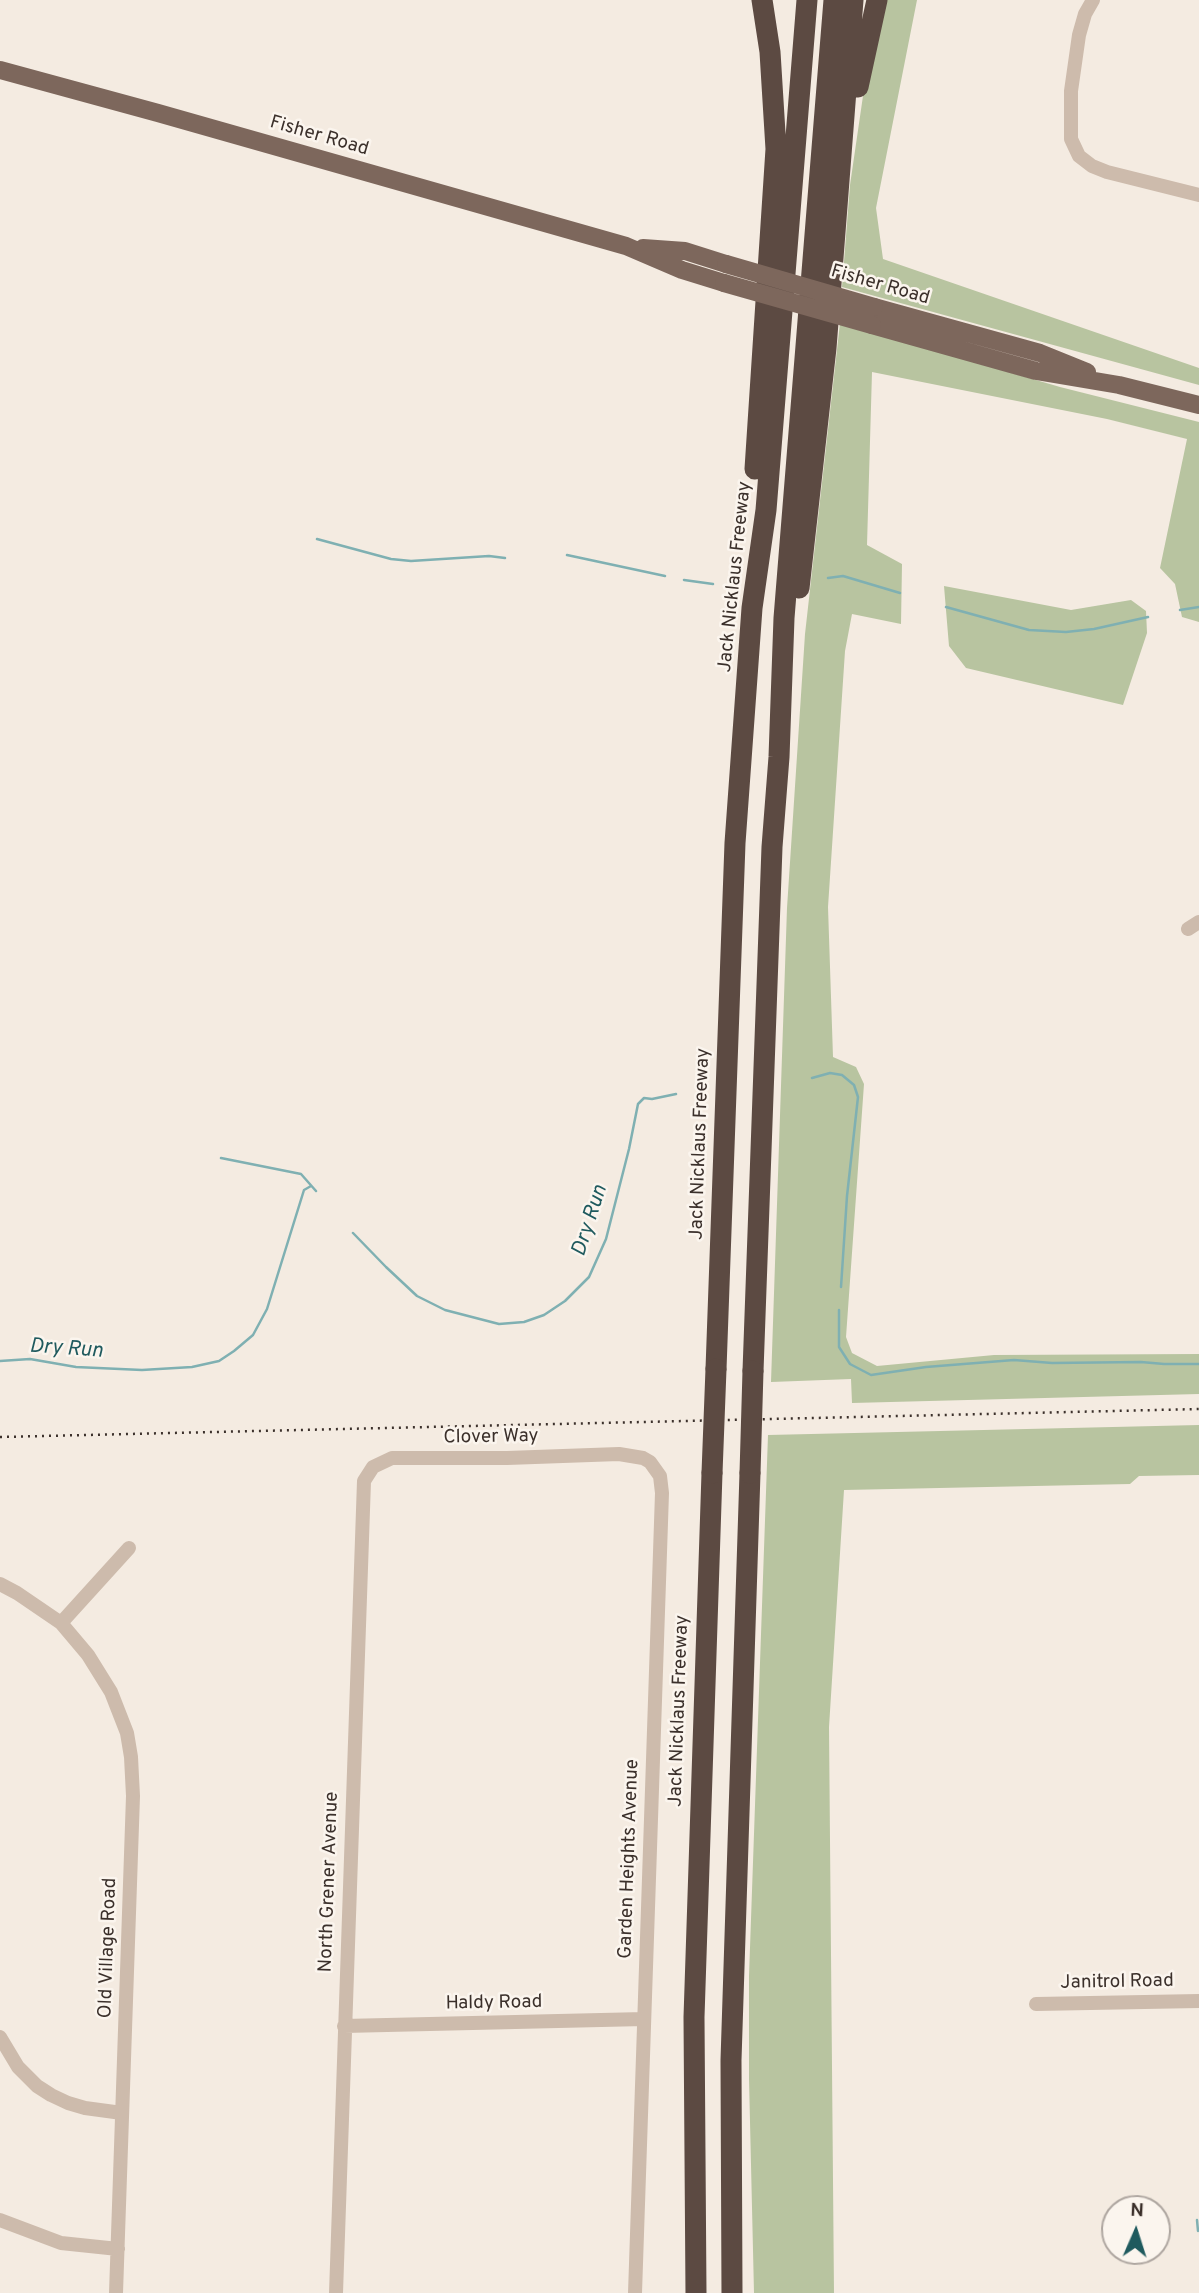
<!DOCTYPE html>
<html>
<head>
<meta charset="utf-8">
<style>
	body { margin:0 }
	#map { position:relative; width:1199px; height:2293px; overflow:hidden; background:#f4ebe1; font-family:Overpass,sans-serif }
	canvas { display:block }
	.north { position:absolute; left:1101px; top:2195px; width:70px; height:70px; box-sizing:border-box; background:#fbf5ee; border:2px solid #aea6a0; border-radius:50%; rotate:3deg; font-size:19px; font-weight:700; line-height:28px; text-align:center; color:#3b302b }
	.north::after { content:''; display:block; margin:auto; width:24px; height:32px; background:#1f5a5e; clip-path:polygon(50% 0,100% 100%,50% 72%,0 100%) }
</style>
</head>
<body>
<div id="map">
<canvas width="1199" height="2293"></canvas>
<div class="north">N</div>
</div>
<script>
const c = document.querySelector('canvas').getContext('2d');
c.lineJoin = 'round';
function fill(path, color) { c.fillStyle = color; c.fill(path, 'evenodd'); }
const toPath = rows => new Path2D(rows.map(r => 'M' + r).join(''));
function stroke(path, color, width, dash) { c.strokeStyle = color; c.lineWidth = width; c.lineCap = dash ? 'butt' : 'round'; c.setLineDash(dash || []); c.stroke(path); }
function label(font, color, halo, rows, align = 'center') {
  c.font = font + ' Overpass,sans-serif'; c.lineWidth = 5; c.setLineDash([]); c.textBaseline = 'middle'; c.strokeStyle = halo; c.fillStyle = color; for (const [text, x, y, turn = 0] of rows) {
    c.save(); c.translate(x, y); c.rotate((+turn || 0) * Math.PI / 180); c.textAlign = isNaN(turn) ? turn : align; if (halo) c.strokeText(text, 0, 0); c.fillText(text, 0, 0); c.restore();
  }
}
const green = toPath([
	[884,0,917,0,876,208,883,259,1199,368,1199,385,842,287,850,185,863,96],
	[840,323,1060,387,1199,422,1199,622,1182,617,1175,584,1160,568,1187,439,1107,419,872,372,867,545,902,564,901,624,852,614,845,651,828,907,833,1057,856,1067,864,1084,846,1337,852,1353,877,1366,994,1355,1199,1354,1199,1394,852,1403,851,1379,771,1382,787,908,805,634],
	[944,586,1071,610,1131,600,1146,611,1147,633,1123,705,966,668,949,646],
	[1199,1425,1199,1475,1139,1476,1130,1484,844,1490,829,1727,834,2293,754,2293,749,2079,749,1976,768,1435]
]);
const stream = toPath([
	[317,539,391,559,411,561,489,556,505,558],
	[567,555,665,576],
	[828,578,843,576,900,593],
	[684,580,713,584],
	[946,607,1029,630,1066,632,1094,629,1148,617],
	[1180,610,1199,607],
	[812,1078,830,1073,842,1075,854,1085,858,1097,847,1196,841,1287],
	[221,1158,301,1174,316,1191],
	[353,1233,386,1267,417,1296,445,1310,499,1324,524,1322,544,1315,565,1301,589,1277,606,1239,629,1149,638,1104,644,1098,652,1099,676,1094],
	[839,1310,839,1347,850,1364,871,1375,926,1367,1014,1360,1052,1363,1141,1362,1164,1364,1199,1364],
	[0,1361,30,1359,76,1367,142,1370,192,1367,219,1361,234,1351,253,1335,267,1309,304,1190,311,1186],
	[1197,2220,1198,2231]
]);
const minor = toPath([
	[1093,0,1085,14,1079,35,1071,91,1071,139,1079,156,1092,166,1107,172,1199,195],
	[1188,929,1199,922],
	[0,1584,17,1593,61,1623,88,1655,111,1692,127,1733,131,1757,133,1796,116,2293],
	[61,1623,129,1548],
	[1036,2004,1199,2001],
	[344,2026,644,2019],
	[0,2037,18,2067,37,2086,51,2095,68,2103,85,2108,122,2113],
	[0,2220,61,2243,118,2249],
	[336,2293,364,1481,373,1467,392,1458,507,1458,619,1454,643,1458,650,1462,660,1476,662,1493,635,2293]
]);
const major = toPath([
	[0,70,158,113,626,246,682,270,724,283],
	[643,248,685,251,726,264],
	[874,307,1040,353,1087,372],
	[872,325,1036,371,1119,385,1199,405]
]);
const highway = toPath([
	[858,87,877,0],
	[755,469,776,149,770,52,762,0],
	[799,588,826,348,853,0],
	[716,1369,735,843,752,608,766,510,807,0],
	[753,1371,772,847,779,757,784,618,834,0],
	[696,2293,694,2017,712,1473],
	[732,2293,731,2060,750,1473]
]);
const rail = toPath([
	[0,1437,1199,1409]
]);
const majorBridge = toPath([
	[726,264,874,307],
	[724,283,872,325]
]);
const highwayBridge = toPath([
	[712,1473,716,1369],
	[750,1473,753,1371]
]);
const streetNames = [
	["Fisher Road",319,137,16],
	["Fisher Road",880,286,16],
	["Jack Nicklaus Freeway",736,577,-84],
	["Jack Nicklaus Freeway",701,1144,-88],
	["Clover Way",491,1438,-1],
	["Jack Nicklaus Freeway",680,1711,-88],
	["Garden Heights Avenue",630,1859,-88],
	["North Grener Avenue",330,1882,-88],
	["Old Village Road",109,1948,-88],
	["Janitrol Road",1117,1983,-1],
	["Haldy Road",494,2004,-1]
];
const waterNames = [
	["Dry Run",591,1221,-72],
	["Dry Run",66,1350,4]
];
fill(green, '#b8c4a0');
stroke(stream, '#7fb0b2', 2.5);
stroke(minor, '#cdbbac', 14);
stroke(major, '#7d675c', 18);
stroke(highway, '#5c4a42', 21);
stroke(rail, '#3b302b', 2.5, [2, 5]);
stroke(majorBridge, '#7d675c', 18);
stroke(highwayBridge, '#5c4a42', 21);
label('19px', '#3b302b', '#fbf5ee', streetNames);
label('italic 21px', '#1f5a5e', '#fbf5ee', waterNames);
</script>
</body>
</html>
